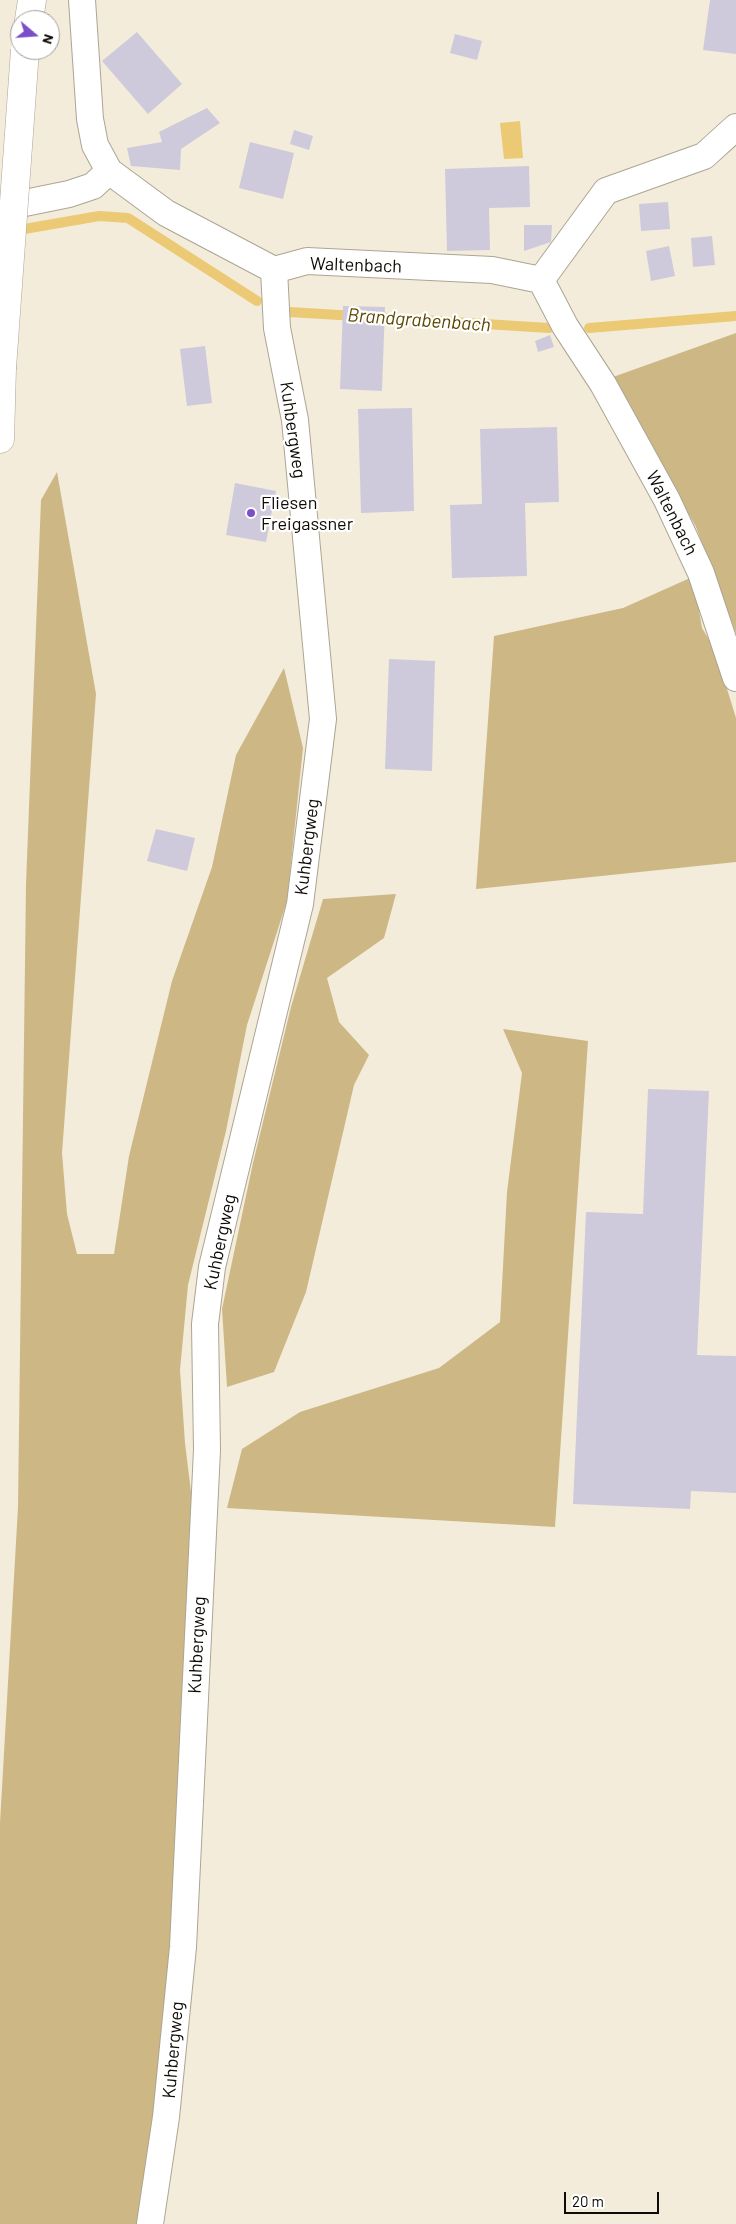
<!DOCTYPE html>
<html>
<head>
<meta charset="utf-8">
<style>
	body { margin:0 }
	#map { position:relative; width:736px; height:2224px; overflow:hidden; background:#f3ecda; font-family:Barlow,sans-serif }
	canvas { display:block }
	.north { position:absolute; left:10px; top:10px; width:50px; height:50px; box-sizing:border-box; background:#fff; border:1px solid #9f9d9b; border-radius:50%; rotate:108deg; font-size:14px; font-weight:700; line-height:20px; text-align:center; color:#0e0b06 }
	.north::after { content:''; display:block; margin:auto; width:18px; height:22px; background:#7b4fc7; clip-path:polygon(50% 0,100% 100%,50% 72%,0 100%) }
	.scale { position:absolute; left:564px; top:2192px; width:95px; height:22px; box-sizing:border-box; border:2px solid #0e0b06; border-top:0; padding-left:6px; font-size:15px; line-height:18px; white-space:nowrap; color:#0e0b06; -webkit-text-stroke:4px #fff; paint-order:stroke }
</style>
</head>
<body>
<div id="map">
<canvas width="736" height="2224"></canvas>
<div class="north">N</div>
<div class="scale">20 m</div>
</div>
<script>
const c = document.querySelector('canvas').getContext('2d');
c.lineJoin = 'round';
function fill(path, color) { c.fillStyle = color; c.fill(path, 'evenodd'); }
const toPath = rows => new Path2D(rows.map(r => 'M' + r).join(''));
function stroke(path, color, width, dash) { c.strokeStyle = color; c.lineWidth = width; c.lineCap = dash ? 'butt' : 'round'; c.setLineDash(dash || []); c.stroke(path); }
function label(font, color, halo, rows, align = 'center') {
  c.font = font + ' Barlow,sans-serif'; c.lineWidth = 4.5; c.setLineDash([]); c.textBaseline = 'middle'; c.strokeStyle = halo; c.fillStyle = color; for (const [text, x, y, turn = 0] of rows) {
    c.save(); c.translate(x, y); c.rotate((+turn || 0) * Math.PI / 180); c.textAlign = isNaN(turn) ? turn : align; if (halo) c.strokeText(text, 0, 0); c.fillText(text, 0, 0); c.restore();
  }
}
const green = toPath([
	[736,333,736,633,696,527,613,377],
	[57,472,96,694,62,1153,67,1214,77,1254,114,1254,129,1156,172,981,212,867,236,755,284,668,303,748,287,901,247,1025,226,1131,188,1285,180,1370,185,1443,192,1500,171,1944,155,2114,138,2224,0,2224,0,1823,18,1507,26,884,41,500],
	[690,578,696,593,702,628,715,650,736,718,736,862,476,889,494,636,623,608],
	[396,894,384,938,327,978,339,1022,369,1055,354,1085,306,1292,274,1372,227,1387,222,1309,253,1163,291,1007,323,899],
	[503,1029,588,1041,555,1527,227,1508,242,1449,300,1412,439,1368,500,1322,507,1192,522,1073]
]);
const water = toPath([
	[520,121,523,158,504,159,500,123]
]);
const stream = toPath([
	[13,231,99,216,128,218,257,301],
	[289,312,356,316],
	[373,317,549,328],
	[589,328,736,316]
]);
const building = toPath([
	[710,0,736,0,736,54,703,50],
	[137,32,182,84,148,114,102,61],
	[455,34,482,41,477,60,450,53],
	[207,108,220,123,181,149,180,170,131,166,127,148,162,142,159,132],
	[294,130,313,136,309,150,290,144],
	[250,142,294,153,283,199,239,188],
	[529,166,530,207,489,208,490,250,447,251,445,169],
	[668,202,670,229,641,231,639,204],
	[524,225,552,225,551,242,524,251],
	[712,236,715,265,693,267,691,238],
	[669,246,675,276,651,281,646,251],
	[343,306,385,307,382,391,340,389],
	[550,335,554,347,538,352,535,341],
	[205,346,212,403,187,406,180,349],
	[412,408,414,511,361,513,358,409],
	[557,427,559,502,525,503,527,576,452,578,450,505,482,504,480,429],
	[235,483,276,491,266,542,226,535],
	[389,659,435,661,432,771,385,769],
	[156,829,195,838,187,871,147,861],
	[648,1089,709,1091,697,1355,736,1356,736,1493,691,1491,690,1509,573,1504,586,1212,643,1214]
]);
const minor = toPath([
	[82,0,90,119,95,145,109,171,166,213,274,270,307,261,492,270,541,280,565,326,603,384,667,500,701,573,736,678],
	[0,208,69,194,93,186,109,171],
	[541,280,606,191,704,156,736,127],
	[150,2224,166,2117,183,1947,207,1450,205,1324,212,1267,300,904,323,719,295,420,277,328,274,270]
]);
const motorway = toPath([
	[29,20,32,0],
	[0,439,2,368]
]);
const motorwayBridge = toPath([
	[2,368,25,50]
]);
const markers = [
	[251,513,5,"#7b4fc7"]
];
const streetNames = [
	["Waltenbach",356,265,2],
	["Kuhbergweg",293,430,82],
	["Waltenbach",672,513,63],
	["Kuhbergweg",307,847,-83],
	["Kuhbergweg",220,1242,-78],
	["Kuhbergweg",197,1645,-87],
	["Kuhbergweg",173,2050,-85]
];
const poiNames = [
	["Fliesen",261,503],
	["Freigassner",261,524]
];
const waterNames = [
	["Brandgrabenbach",419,320,4]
];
fill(green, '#cdb885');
fill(water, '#ecca75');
stroke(stream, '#ecca75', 10);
fill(building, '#cecadc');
stroke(minor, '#aca594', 28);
stroke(motorway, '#aca594', 29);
stroke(minor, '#fff', 26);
stroke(motorway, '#fff', 28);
stroke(motorwayBridge, '#aca594', 29, []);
stroke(motorwayBridge, '#fff', 28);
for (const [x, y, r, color] of markers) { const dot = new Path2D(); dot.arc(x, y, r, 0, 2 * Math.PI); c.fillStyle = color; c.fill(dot); stroke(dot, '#fff', 2); }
label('18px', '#0e0b06', '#fff', streetNames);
label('18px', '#0e0b06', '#fff', poiNames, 'left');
label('italic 19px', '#5e4700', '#fff', waterNames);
</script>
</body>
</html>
